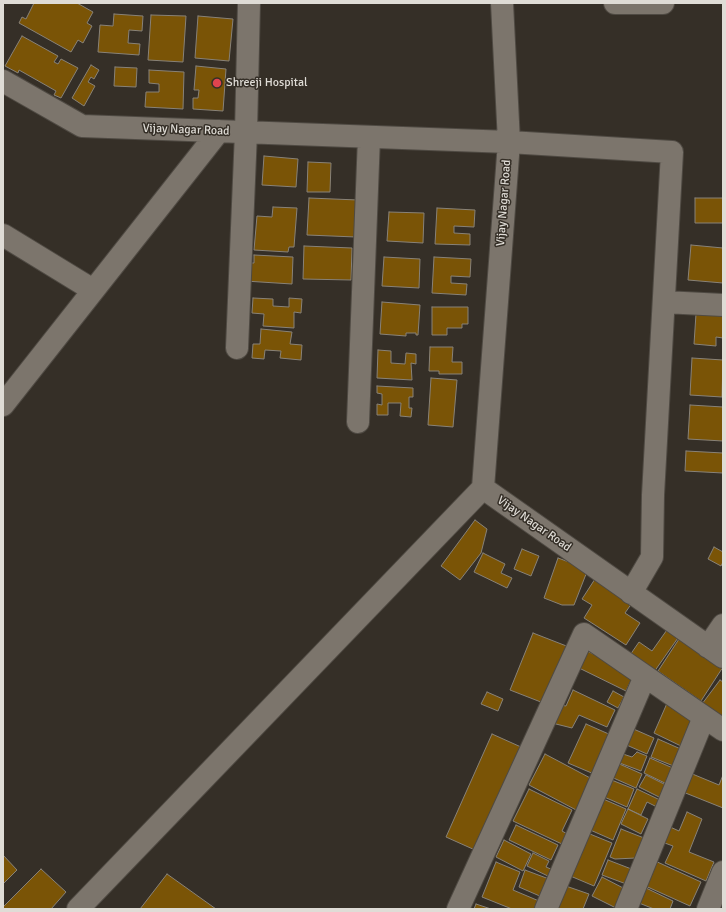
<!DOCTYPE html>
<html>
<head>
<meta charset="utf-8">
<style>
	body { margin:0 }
	#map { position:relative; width:726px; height:912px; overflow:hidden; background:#352f27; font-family:Signika,sans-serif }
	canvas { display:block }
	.frame { position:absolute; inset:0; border:4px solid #dfdcd6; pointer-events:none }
</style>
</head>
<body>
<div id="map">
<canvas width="726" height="912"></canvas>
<div class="frame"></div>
</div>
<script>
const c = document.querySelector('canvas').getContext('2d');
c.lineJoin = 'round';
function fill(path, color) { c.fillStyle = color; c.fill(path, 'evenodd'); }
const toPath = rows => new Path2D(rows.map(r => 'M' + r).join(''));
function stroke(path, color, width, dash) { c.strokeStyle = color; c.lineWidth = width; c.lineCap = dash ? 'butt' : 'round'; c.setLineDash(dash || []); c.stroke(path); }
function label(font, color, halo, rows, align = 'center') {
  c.font = font + ' Signika,sans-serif'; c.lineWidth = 3; c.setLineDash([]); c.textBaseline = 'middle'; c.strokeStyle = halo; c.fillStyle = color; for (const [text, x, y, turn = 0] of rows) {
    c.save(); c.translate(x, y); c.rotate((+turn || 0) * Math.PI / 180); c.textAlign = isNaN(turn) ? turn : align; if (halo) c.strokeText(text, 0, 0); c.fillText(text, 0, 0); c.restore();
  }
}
const building = toPath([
	[34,3,77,3,93,12,87,23,92,26,83,43,78,40,71,52,19,23,22,17,26,19,34,3],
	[114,14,143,16,142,31,129,30,128,43,140,44,139,55,98,52,100,25,113,26,114,14],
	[151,15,186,16,183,62,148,60,151,15],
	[198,16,233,19,229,61,195,58,198,16],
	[22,36,58,56,54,62,58,64,61,59,78,68,61,98,54,95,56,91,19,70,18,73,5,66,22,36],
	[91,65,99,70,94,79,91,77,88,82,95,86,84,106,72,98,91,65],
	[196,66,226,69,223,111,193,109,193,98,198,98,199,90,194,90,196,66],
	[115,67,137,68,136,87,114,86,115,67],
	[149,70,184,72,183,109,145,107,146,92,159,92,159,84,149,83,149,70],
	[264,156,298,159,296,187,262,185,264,156],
	[308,162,331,163,330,192,307,192,308,162],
	[309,198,358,200,356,237,307,235,309,198],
	[695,198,723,198,723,223,695,223,695,198],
	[273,207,297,208,294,247,289,247,288,252,254,250,257,216,272,217,273,207],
	[437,208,475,210,474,227,454,226,454,233,470,234,470,245,435,244,437,208],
	[389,212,424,213,423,243,387,241,389,212],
	[691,245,723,248,723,283,688,280,691,245],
	[304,246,352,248,351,280,303,279,304,246],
	[254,255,293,257,292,284,245,281,247,263,254,263,254,255],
	[384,257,420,259,419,288,382,286,384,257],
	[434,257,471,259,470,277,451,276,451,283,467,284,466,295,432,293,434,257],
	[253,298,273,299,273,306,289,307,289,298,302,299,301,313,294,312,294,328,263,326,264,314,252,313,253,298],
	[382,302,420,305,418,335,416,335,416,333,406,333,406,336,380,334,382,302],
	[432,307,468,307,468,324,462,324,462,328,447,328,447,335,432,335,432,307],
	[696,314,723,316,723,338,716,337,716,346,694,344,696,314],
	[261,329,292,332,290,344,302,345,301,360,280,358,281,351,265,350,264,359,252,358,253,344,260,344,261,329],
	[430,347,453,347,452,362,462,362,462,374,439,374,439,371,429,371,430,347],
	[378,350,391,351,391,363,405,364,406,353,416,354,416,364,411,363,412,380,377,378,378,350],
	[692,358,723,360,722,397,690,395,692,358],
	[431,378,457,380,453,427,428,425,431,378],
	[377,386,413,388,413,397,409,397,409,408,412,408,411,417,400,416,401,403,388,403,388,415,377,415,377,404,382,405,382,394,377,393,377,386],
	[690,405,723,407,723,441,688,439,690,405],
	[686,451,723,453,723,473,685,471,686,451],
	[475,520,487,529,481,553,460,580,441,566,475,520],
	[714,547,723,552,723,562,721,566,708,559,714,547],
	[522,549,539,556,531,576,514,569,522,549],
	[483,553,505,564,501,573,512,578,507,588,474,572,483,553],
	[558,558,588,569,574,605,562,605,544,598,558,558],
	[595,579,632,603,625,613,640,623,626,645,584,618,592,605,582,599,595,579],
	[669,627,680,635,654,672,630,655,639,642,652,651,669,627],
	[533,633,569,647,546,704,510,690,533,633],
	[681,636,723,667,701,701,658,671,681,636],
	[583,649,634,674,626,691,575,666,583,649],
	[720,680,723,682,723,720,702,704,720,680],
	[573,690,615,710,607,727,579,715,572,728,552,723,560,705,566,706,573,690],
	[613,691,624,697,618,708,607,702,613,691],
	[487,692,503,699,498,711,481,704,487,692],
	[668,701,697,715,683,747,654,733,668,701],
	[586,724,611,735,594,774,568,763,586,724],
	[629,727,654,738,647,754,622,743,629,727],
	[492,734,521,747,475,850,446,837,492,734],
	[658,739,683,750,676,767,651,757,658,739],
	[637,752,647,756,641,771,617,762,620,753,632,757,637,752],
	[545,754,594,780,578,811,529,785,545,754],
	[650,758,675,769,669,785,644,773,650,758],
	[615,762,642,774,636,788,609,776,615,762],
	[690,773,719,785,723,775,723,808,683,792,690,773],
	[646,775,668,786,663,799,639,787,646,775],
	[609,779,634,789,627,807,602,796,609,779],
	[529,789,572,810,562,831,569,835,564,845,513,821,529,789],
	[637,789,660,800,657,807,647,802,641,815,628,809,637,789],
	[601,798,626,809,613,840,588,829,601,798],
	[628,809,648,819,641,834,621,824,628,809],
	[687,812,702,819,689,852,714,862,706,881,665,863,673,846,662,842,668,826,679,831,687,812],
	[516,825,558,845,551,860,509,840,516,825],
	[621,829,644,838,636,858,615,859,610,857,621,829],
	[585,832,612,843,594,886,568,875,585,832],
	[504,840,531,854,523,871,496,857,504,840],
	[533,853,549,861,546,867,553,870,550,877,527,866,533,853],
	[3,855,17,870,3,884,3,855],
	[608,860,634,870,629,885,602,875,608,860],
	[653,860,701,882,690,906,641,884,653,860],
	[496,862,520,872,513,890,539,901,536,909,512,909,482,897,496,862],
	[41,869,66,892,51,909,3,909,3,907,41,869],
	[525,870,549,879,542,897,519,887,525,870],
	[167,874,216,909,140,909,167,874],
	[602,877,627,890,618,909,592,896,602,877],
	[560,884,589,894,583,909,551,909,560,884],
	[646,888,673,901,670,909,654,909,639,903,646,888],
	[476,904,491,909,474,909,476,904]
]);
const minor = toPath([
	[502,3,509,142,672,152,653,495,652,557,631,593],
	[615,3,663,3],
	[3,81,82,126,509,142,483,488,723,657],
	[3,235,93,290],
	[664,302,723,305],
	[237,348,246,132,249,3],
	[3,405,219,131],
	[358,422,369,137],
	[708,647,723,625],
	[78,909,483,488],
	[458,909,584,634,723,730],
	[546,909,645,676],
	[626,909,704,717],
	[708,909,723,872]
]);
const markers = [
	[217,83,5,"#e0444e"]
];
const poiNames = [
	["Shreeji Hospital",226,83]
];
const streetNames = [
	["Vijay Nagar Road",186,130,2],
	["Vijay Nagar Road",504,203,-86],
	["Vijay Nagar Road",534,524,35]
];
fill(building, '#7a5406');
stroke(building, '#888278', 1);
stroke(minor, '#4f4a43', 24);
stroke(minor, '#7c756c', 22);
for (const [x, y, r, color] of markers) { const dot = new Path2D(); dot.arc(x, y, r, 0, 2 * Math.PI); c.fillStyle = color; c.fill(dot); stroke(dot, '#352f27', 1.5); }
label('12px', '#dfdcd6', '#352f27', poiNames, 'left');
label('12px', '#dfdcd6', '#352f27', streetNames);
</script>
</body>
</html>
